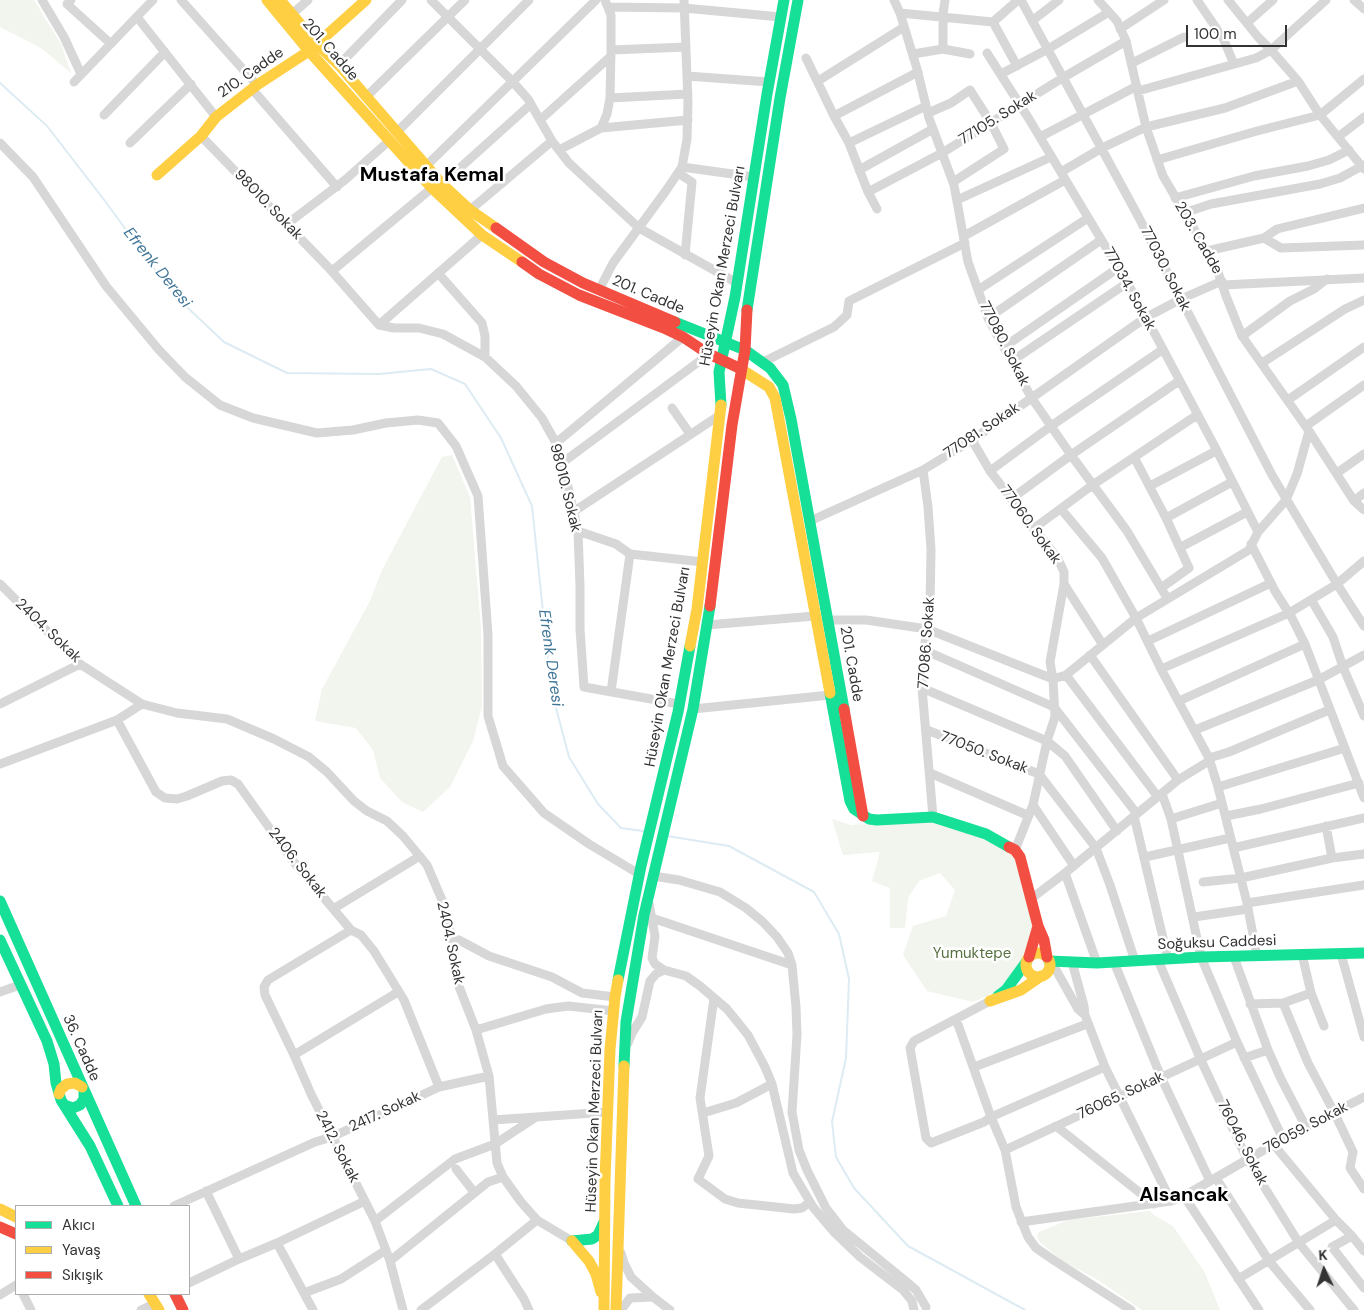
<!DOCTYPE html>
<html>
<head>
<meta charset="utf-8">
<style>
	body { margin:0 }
	#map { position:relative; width:1364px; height:1310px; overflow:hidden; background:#fff; font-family:"DM Sans",sans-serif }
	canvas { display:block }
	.legend { position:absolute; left:15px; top:1205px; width:175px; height:90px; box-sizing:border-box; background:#fff; border:1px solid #adadad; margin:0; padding:6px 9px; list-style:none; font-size:15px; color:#333 }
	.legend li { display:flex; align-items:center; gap:10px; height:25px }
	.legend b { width:25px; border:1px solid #adadad }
	.north { position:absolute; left:1299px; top:1245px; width:50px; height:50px; -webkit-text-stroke:4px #fff; paint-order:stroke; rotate:356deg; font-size:14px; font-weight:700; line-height:20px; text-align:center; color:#333 }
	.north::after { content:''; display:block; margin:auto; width:18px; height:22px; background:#333; clip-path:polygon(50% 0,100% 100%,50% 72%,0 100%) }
	.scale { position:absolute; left:1186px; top:25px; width:101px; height:22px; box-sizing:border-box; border:2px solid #333; border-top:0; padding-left:6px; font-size:15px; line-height:18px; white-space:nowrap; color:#333; -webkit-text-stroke:4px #fff; paint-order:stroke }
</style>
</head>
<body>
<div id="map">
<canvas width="1364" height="1310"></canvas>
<ul class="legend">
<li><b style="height:6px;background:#16e098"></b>Akıcı</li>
<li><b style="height:6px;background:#ffcf43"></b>Yavaş</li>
<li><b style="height:6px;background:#f24e42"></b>Sıkışık</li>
</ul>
<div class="north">K</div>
<div class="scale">100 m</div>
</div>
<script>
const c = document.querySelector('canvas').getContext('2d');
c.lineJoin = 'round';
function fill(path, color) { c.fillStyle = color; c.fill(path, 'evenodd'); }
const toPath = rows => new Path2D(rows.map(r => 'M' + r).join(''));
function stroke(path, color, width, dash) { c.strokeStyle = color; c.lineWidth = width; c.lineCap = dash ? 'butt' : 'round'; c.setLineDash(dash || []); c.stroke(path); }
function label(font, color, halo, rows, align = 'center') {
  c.font = font + ' "DM Sans",sans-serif'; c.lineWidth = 5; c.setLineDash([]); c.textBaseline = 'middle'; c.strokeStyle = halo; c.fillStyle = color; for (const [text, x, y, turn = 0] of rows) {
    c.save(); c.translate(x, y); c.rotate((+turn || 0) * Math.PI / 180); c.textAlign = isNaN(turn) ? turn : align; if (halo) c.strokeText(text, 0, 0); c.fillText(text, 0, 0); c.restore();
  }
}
const green = toPath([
	[0,0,34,0,61,44,71,73,41,48,0,27],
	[452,455,470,497,481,628,482,706,473,741,450,787,423,812,402,802,380,778,373,750,356,728,315,721,322,689,370,601,382,570,442,457],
	[832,819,851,825,928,821,975,832,1016,857,1034,920,1024,963,1001,990,973,1002,927,991,903,955,913,926,946,916,955,890,940,873,919,881,908,898,905,928,890,928,890,888,872,881,880,852,843,855],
	[1150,1211,1154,1215,1173,1226,1205,1273,1220,1310,1142,1310,1098,1280,1061,1260,1039,1241,1037,1236,1039,1232,1068,1220]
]);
const stream = toPath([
	[0,83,47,126,105,201,173,294,224,342,287,373,379,374,431,369,465,384,501,438,532,506,551,689,569,757,598,804,621,828,643,831],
	[667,836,729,846,814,892,839,934,849,979,846,1058,832,1122,836,1157,854,1188,908,1246,1025,1310]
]);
const street = toPath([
	[42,0,64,37,81,74],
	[71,0,67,4,111,44],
	[181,0,257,85],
	[431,0,512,81,528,99,552,141,569,163,639,228,737,283],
	[894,0,900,13,917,69,929,118,954,185,968,262,988,318,1031,397,1071,455,1127,531,1167,598],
	[1021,0,1137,214,1272,475,1337,584,1364,626],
	[1098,0,1117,21,1126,41,1146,127,1163,176,1216,266,1226,296,1242,336,1309,431,1354,501,1364,510],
	[1197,0,1223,38,1234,64],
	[1228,0,1258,37,1271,50,1298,81,1320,115,1364,169],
	[1354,0,1364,9],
	[608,7,684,8,781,17],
	[900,13,993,22,1018,0],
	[292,14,308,0],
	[137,17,216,117],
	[1032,21,1059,0],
	[993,22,1017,66],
	[1247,23,1273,0],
	[1120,29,1164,0],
	[943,49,943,14,945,0],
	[611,50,686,47],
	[987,53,1029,119,1131,289,1215,447,1258,532],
	[913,54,943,49,970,54],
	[806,58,834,116,849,143,868,192,877,209],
	[1132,63,1184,37],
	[339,65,402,0],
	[1001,74,1048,49,1109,12],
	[687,76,769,82],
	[818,81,904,27],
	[74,82,153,0],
	[252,89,337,187],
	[1138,91,1256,58,1271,50,1326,0],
	[366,97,465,0],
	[610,98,688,94],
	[928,113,951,103,970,90,991,123,1004,149,953,182],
	[104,115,165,52],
	[834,116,918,72],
	[540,120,611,56],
	[601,128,607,114,610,98,611,50,611,15,605,0],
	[397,132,529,0],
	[201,136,329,268,379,325,394,328,419,328,443,334,485,357,516,386,542,418,556,443,566,478,578,531,580,586,580,629,584,687,679,704],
	[1040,137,1137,86],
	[1338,137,1364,117],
	[0,143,33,177,106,286,159,350,185,377,220,405,253,418,317,433,353,430,386,423,418,420,438,423,456,446,478,496,488,635,488,716,503,766,544,813,589,844,639,874],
	[130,143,191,84],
	[849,143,926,106],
	[559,150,601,128,688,120],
	[1157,160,1257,131,1320,115,1364,79],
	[427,165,596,0],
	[682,167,754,177],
	[859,170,933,129],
	[1061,172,1102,148,1146,127,1225,108,1298,81],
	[678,173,692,182,685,255],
	[442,184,531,104],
	[868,192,942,153,1064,77,1126,41],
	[1175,198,1254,176,1308,166,1329,160,1349,150],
	[957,200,1051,157],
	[470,210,552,141],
	[1184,213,1211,204,1320,184,1340,178,1364,165],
	[287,224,345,180,390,140],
	[964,236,1065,180],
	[1264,238,1281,248,1364,245],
	[1207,251,1264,238,1277,229,1364,208],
	[332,271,432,188],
	[438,273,482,323,485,336,485,357],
	[1223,285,1364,278],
	[599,290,613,263,665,192,682,167,687,139,688,102,684,0],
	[978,290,1088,218],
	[988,318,1101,240],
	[379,325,482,235],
	[1242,336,1290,301,1314,289,1327,279],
	[1004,347,1118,268],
	[1012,361,1127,283],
	[763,362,834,327,847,315,849,301,965,243],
	[1262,363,1345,309,1364,300],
	[1288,400,1364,347],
	[672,408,690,434],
	[1306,426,1364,385],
	[972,440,990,471,1058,559,1064,572,1064,584,1050,662,1053,679,1055,717,1047,741,1033,805,1015,850],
	[556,443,683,337],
	[1134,457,1166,518,1189,568,1161,588],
	[562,463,701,360,707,353],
	[923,470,928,507,931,550,930,606,924,650,922,688,933,817],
	[990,471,1051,426,1162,350],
	[1337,473,1364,454],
	[1150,486,1216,451],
	[1011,499,1071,455,1179,381],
	[1354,501,1364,493],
	[1061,509,1102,558,1136,618,1161,669,1209,758,1218,787,1247,903,1257,956],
	[573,512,720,415],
	[1166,518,1232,482],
	[810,521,923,470,972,440,1145,318,1181,299,1222,281],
	[1033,529,1094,484,1197,415],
	[578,531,616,544,630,554,703,562],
	[1251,544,1275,591,1292,618,1305,644,1364,798],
	[1181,547,1247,512],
	[0,584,80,664,142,704,177,713,227,719,274,739,309,757,327,772,354,801,367,811,387,821,403,836,427,865,442,900,452,939,458,984,476,1030,489,1076,497,1163,503,1177,521,1202,537,1220,572,1241],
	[1064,584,1103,645],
	[1312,601,1333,637,1343,667,1364,716],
	[828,620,866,620,927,629,1053,679,1066,675,1136,618,1249,550,1258,532,1286,500,1297,474,1309,431],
	[707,625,815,616],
	[1148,641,1271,583],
	[924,650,1054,707,1137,814],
	[1090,655,1178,780],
	[1161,669,1289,613,1337,584,1364,561],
	[1066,675,1158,797],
	[922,688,1047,741,1065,756,1117,831],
	[611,692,630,554],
	[1179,701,1305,644],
	[0,704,80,664],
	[693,709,830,695],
	[117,720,156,792,165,798,177,799,187,796,222,781,231,780,238,784,293,861,351,930,361,935,374,951,404,1000,439,1087],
	[927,730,1039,774,1096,848,1110,885,1135,961],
	[1195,730,1318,680,1364,655],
	[1209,758,1229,752,1329,710],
	[0,764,117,720,142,704],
	[930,773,1027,815],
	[1218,787,1345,748],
	[1162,794,1171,819,1178,851,1201,957,1237,1042,1283,1139],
	[1033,805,1074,866],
	[1134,816,1168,959],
	[1226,816,1261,809,1359,783],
	[1171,819,1222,803],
	[1326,826,1332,858],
	[1233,848,1364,818],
	[1145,857,1230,838],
	[1065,873,1097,963],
	[653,876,679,880,720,892,746,908,763,922,777,937,788,953,792,965,796,1007,797,1035,792,1112,799,1150,807,1170,826,1208,843,1230,908,1283,916,1290,926,1307],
	[1203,882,1241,878,1332,858,1364,854],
	[1032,898,1065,873,1178,780,1209,761],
	[649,903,655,936,652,958,655,964,664,970,686,976,700,986,727,1009,748,1035,765,1067,772,1084,793,1173,813,1207,834,1232,860,1257,903,1290,912,1301,914,1310],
	[1247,903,1364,885],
	[333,909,420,856],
	[1194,917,1248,909],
	[652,918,792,965],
	[351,930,268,980,264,987,265,995,294,1055,311,1094,375,1221,390,1261,403,1310],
	[452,939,459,940,489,956,552,977,582,993,615,997],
	[1302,954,1311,993,1324,1026],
	[1341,954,1364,1037],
	[1234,957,1268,1050,1281,1079,1306,1127],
	[1158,960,1200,1058,1247,1159,1299,1243,1354,1310],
	[1072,962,1084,1006,1085,1015,1105,1067,1171,1201],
	[1114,962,1161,1077,1210,1181],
	[1056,970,1078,1009,1085,1015],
	[0,992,20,985],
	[714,998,700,1098,709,1156,698,1179,725,1199,738,1203,794,1209,802,1208,810,1202],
	[990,1001,914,1041,910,1048,926,1138,931,1143,984,1122,991,1117,1105,1067],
	[1283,1003,1308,1063,1334,1112,1353,1152,1350,1168,1364,1189],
	[1250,1004,1283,1003,1311,993],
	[956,1019,991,1117,1005,1150,1016,1207,1028,1237,1036,1248,1055,1261,1131,1310],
	[476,1030,546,1009,568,1006,614,1011],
	[628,1043,632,1033,642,1017,650,981,656,974,664,970],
	[294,1055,398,992],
	[1244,1058,1268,1050],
	[974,1067,1087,1024],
	[703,1113,736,1103,772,1084],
	[493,1120,608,1112],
	[1056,1126,1154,1204],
	[1274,1145,1336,1220,1352,1236,1364,1251],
	[1005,1150,1237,1042],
	[456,1169,474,1192],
	[1216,1178,1269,1261,1310,1310],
	[206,1191,239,1259],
	[1184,1196,1259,1310],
	[174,1206,315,1142,332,1137,439,1087,489,1076],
	[375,1221,455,1159,495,1144,536,1117],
	[1021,1222,1171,1201,1184,1196,1283,1139,1364,1097],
	[1352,1236,1332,1247,1364,1288],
	[277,1243,313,1310],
	[621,1253,624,1263,631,1277,653,1297,670,1310],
	[495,1254,524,1299,529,1310],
	[390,1261,488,1182,503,1177],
	[1238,1279,1336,1220],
	[189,1283,239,1259,277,1243,365,1201],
	[304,1293,341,1279,386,1250],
	[23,1294,31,1310],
	[0,1295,16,1285],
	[141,1310,154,1304],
	[421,1310,495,1254,537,1220],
	[621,1310,630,1298,653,1297]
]);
const fast = toPath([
	[747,310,780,98,798,0],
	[675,322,745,350,770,368,783,385,791,419,844,709],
	[721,405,719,372,735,297,767,94,784,0],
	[830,693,850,801,854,809,869,819,877,820,933,817,986,834,1009,847],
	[0,901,136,1206],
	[0,940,47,1041,54,1064,56,1083,61,1100,90,1146,118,1206],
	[1049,961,1097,963,1201,957,1364,953],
	[618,980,641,866,678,712,690,646],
	[998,996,1006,990,1027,961],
	[624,1066,626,1022,644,915,693,709,710,606],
	[64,1105,73,1108,80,1105,84,1099,84,1092],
	[572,1241,592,1239,598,1235,604,1222]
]);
const slow = toPath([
	[267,0,309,51,432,188,482,235,522,262],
	[280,0,317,44,339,65,442,184,470,210,496,228],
	[157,175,201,136,216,117,257,85,309,51,366,0],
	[739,368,769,387,775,398,830,693],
	[690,646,697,609,721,405],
	'1026 965a12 12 0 1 1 24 0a12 12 0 1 1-24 0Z',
	[990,1001,1021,990,1041,976],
	[59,1094,61,1089,67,1084,75,1083,82,1087],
	[0,1209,16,1217],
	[572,1241,589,1261,596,1274,601,1292],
	[149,1294,159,1310],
	[604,1310,605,1180,610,1049,615,997,618,980],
	[616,1310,624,1066]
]);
const jam = toPath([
	[496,228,544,262,583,283,675,322],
	[522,262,539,274,579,295,664,328,683,337,707,353,739,368],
	[710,606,732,425,745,350,747,310],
	[844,709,863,816],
	[1009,847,1015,850,1020,857,1038,926,1044,940,1047,957],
	[1029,957,1038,926],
	[0,1227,16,1234],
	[175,1294,183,1310]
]);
const streetNames = [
	["201. Cadde",330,50,49],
	["210. Cadde",251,73,-35],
	["77105. Sokak",998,118,-32],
	["98010. Sokak",268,205,46],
	["203. Cadde",1198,238,60],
	["Hüseyin Okan Merzeci Bulvarı",723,266,-80],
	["77030. Sokak",1165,269,63],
	["77034. Sokak",1129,289,61],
	["201. Cadde",648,295,23],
	["77080. Sokak",1004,344,63],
	["77081. Sokak",982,431,-34],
	["98010. Sokak",565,488,76],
	["77060. Sokak",1030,525,54],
	["2404. Sokak",48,631,44],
	["77086. Sokak",927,643,-86],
	["201. Cadde",851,664,80],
	["Hüseyin Okan Merzeci Bulvarı",668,667,-80],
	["77050. Sokak",984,753,21],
	["2406. Sokak",297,863,52],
	["2404. Sokak",450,943,78],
	["Soğuksu Caddesi",1217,943,-2],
	["36. Cadde",81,1048,66],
	["76065. Sokak",1121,1096,-25],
	["Hüseyin Okan Merzeci Bulvarı",595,1111,-88],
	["2417. Sokak",385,1112,-25],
	["76059. Sokak",1306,1128,-28],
	["76046. Sokak",1242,1143,63],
	["2412. Sokak",337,1147,63]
];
const parkNames = [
	["Yumuktepe",972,954]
];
const waterNames = [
	["Efrenk Deresi",157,268,51],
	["Efrenk Deresi",550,658,82]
];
const districtNames = [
	["Mustafa Kemal",432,176],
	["Alsancak",1184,1196]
];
fill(green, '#f1f5ed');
stroke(stream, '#ddebf3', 2);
stroke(street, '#d7d7d7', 9);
stroke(fast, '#16e098', 11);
stroke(slow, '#ffcf43', 11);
stroke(jam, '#f24e42', 11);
label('15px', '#333', '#fff', streetNames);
label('15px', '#56703f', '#fff', parkNames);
label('italic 16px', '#3f7597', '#fff', waterNames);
label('bold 20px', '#000', '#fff', districtNames);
</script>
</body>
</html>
